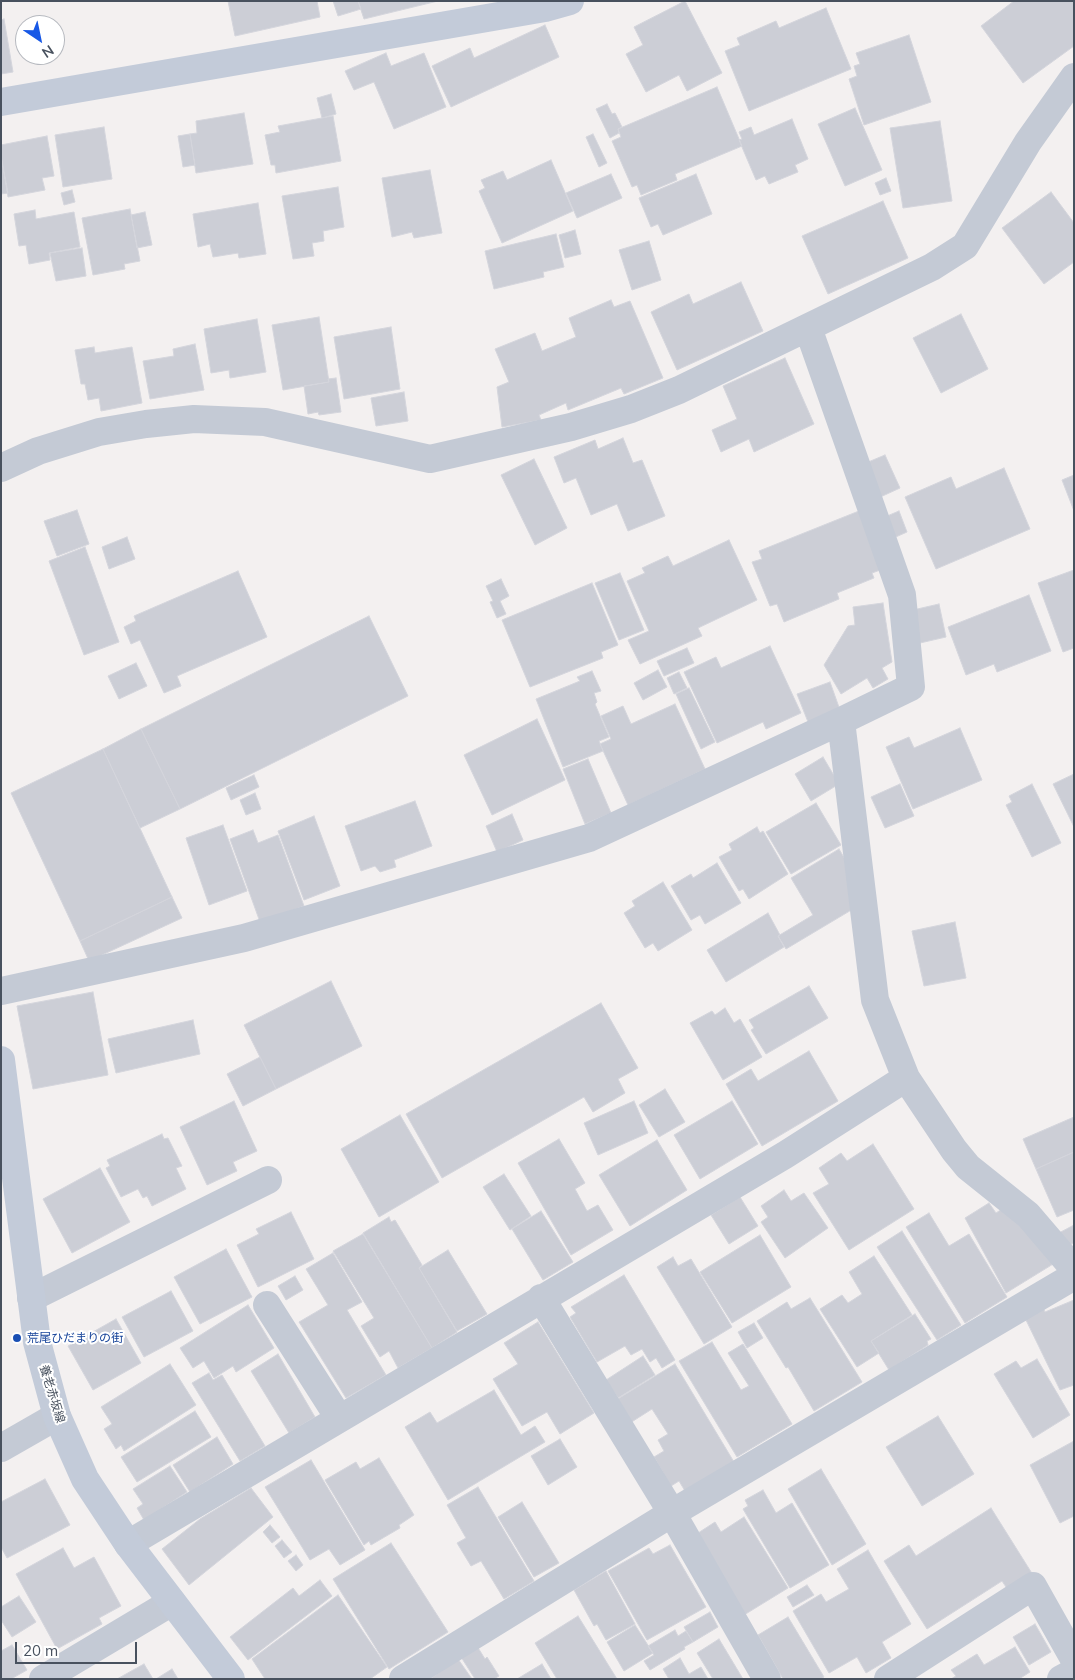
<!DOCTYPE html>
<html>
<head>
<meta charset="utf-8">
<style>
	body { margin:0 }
	#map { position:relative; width:1075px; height:1680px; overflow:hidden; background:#f3f0f0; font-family:Mulish,sans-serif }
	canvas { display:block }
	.frame { position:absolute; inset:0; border:2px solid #48515e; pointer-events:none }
	.north { position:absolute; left:15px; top:15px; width:50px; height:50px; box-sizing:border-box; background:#fff; border:1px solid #b6b9bf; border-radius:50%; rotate:146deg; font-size:14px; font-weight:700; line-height:20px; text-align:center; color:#48515e }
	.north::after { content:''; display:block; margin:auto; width:18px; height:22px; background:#1758e6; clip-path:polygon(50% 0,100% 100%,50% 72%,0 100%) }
	.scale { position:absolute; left:15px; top:1642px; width:122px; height:22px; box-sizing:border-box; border:2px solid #48515e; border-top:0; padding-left:6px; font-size:15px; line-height:18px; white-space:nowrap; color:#48515e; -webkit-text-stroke:4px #fff; paint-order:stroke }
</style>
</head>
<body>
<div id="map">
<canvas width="1075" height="1680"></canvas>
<div class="frame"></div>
<div class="north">N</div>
<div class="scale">20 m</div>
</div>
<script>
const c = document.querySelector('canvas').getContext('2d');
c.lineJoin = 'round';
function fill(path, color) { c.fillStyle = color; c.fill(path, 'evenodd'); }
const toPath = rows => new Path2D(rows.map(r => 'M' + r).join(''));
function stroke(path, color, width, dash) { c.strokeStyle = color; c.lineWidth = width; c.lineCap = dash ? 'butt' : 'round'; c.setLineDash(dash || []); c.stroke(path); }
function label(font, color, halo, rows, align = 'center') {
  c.font = font + ' Mulish,"Noto Sans JP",sans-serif'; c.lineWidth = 4; c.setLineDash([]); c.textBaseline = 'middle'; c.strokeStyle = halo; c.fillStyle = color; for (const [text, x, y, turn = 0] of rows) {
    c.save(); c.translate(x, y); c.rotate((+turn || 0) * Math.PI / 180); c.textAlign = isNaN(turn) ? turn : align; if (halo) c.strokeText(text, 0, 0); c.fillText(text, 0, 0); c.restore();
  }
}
const building = toPath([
	[228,1,317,1,320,17,235,36,228,1],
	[333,1,358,1,361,9,338,16,333,1],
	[358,1,438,1,364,19,358,1],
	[685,1,722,73,687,91,679,75,646,92,626,54,643,45,634,27,685,1],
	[1014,1,1074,1,1074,46,1023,83,981,26,1014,1],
	[826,8,851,69,749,111,725,51,740,45,737,38,776,21,779,28,826,8],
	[4,19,13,72,1,74,1,20,4,19],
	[545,25,559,57,451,107,432,66,470,48,474,58,545,25],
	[909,35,931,102,864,125,849,79,857,76,854,66,860,64,856,53,909,35],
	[386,53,391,66,424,53,446,107,394,129,374,82,354,90,345,71,386,53],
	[717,87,742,146,675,174,677,180,641,195,637,185,632,187,612,141,621,137,618,129,717,87],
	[331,94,336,114,322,118,317,98,331,94],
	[607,104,612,114,615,113,622,127,618,129,619,133,610,138,596,109,607,104],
	[855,108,882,170,845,186,818,124,855,108],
	[244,113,253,164,196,173,190,134,197,133,196,121,244,113],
	[333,116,341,161,276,173,275,165,271,165,265,135,280,132,278,126,333,116],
	[792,119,808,159,795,165,798,172,769,184,765,176,756,180,739,140,742,139,739,132,751,127,754,135,792,119],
	[940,121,952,201,903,208,890,128,940,121],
	[104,127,112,179,63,187,55,135,104,127],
	[190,134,195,165,183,167,178,136,190,134],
	[593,134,607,163,599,167,586,137,593,134],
	[47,136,54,176,42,178,45,190,8,197,1,155,1,145,47,136],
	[1,156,8,193,1,194,1,156],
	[551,160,573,211,502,243,479,191,485,188,481,180,503,171,507,180,551,160],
	[430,170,442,233,414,238,412,232,392,237,382,178,430,170],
	[611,174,622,198,577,218,566,193,611,174],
	[696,174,712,214,663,235,658,224,651,227,639,198,696,174],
	[886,178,891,191,880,195,875,183,886,178],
	[338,187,344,227,323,231,324,241,312,243,314,256,293,259,282,196,338,187],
	[72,190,75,202,64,205,61,193,72,190],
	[1051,192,1074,223,1074,262,1044,284,1002,228,1051,192],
	[883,201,908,258,828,294,802,236,883,201],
	[258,203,266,254,239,258,238,253,213,257,210,244,198,247,193,214,258,203],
	[130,209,140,261,124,264,125,269,93,275,82,218,130,209],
	[35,210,36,219,74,212,80,247,49,253,50,260,29,264,26,245,19,246,14,214,35,210],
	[145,212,152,245,137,248,131,215,145,212],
	[575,230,581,254,565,258,559,235,575,230],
	[556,234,564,267,543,272,544,277,494,289,485,251,556,234],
	[649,241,661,280,632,290,619,250,649,241],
	[82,248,86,276,56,281,50,253,82,248],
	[741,282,763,331,677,370,651,312,689,294,693,304,741,282],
	[611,300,614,307,630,301,663,378,624,394,621,388,568,410,566,403,539,415,541,420,502,427,497,387,509,382,495,349,535,333,542,351,576,337,569,318,611,300],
	[961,314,988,369,941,393,913,338,961,314],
	[319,317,329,382,283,390,272,325,319,317],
	[257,319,266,372,230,378,229,370,211,373,204,329,257,319],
	[391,327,400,389,344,399,334,337,391,327],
	[195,344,204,390,150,399,143,361,174,356,173,349,195,344],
	[94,347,95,353,132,347,142,403,101,411,99,398,88,400,85,384,81,384,75,350,94,347],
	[785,358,814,424,754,452,749,439,721,452,712,430,737,419,723,386,785,358],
	[336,378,341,412,319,415,318,412,308,414,304,386,329,382,328,379,336,378],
	[404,392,408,421,376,426,371,398,404,392],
	[623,438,633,463,642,460,665,516,628,531,617,504,591,515,576,478,564,483,554,457,595,440,598,449,623,438],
	[885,455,900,488,876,499,861,465,885,455],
	[534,459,567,528,535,545,501,475,534,459],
	[1004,468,1030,529,936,569,905,497,951,477,956,489,1004,468],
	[1074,475,1074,511,1062,480,1074,475],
	[77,510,89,544,57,556,44,521,77,510],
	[859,511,883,569,872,573,874,578,837,593,839,599,784,622,777,604,770,606,752,562,762,559,759,551,859,511],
	[899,511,907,532,889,540,880,519,899,511],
	[127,537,135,559,109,569,102,547,127,537],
	[729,540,757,600,698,628,702,636,640,664,628,640,649,631,627,581,645,573,642,568,668,556,673,566,729,540],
	[85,547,119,642,84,655,49,561,85,547],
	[1074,570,1074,648,1063,652,1038,583,1074,570],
	[238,571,267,637,177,676,181,686,164,693,140,640,131,644,124,627,136,621,134,616,238,571],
	[620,573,644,630,619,640,595,583,620,573],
	[501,579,509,596,500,601,506,614,497,618,490,602,493,601,486,586,501,579],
	[592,583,618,645,601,652,603,658,530,687,502,620,592,583],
	[1029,595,1051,651,997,672,994,664,966,675,948,627,1029,595],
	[883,603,892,662,882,668,888,679,873,688,867,678,841,694,824,665,848,626,855,625,853,607,883,603],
	[939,604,946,637,920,643,913,610,939,604],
	[369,616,408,696,180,809,141,729,369,616],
	[770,646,801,713,766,729,763,722,717,743,684,672,716,657,721,668,770,646],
	[687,648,694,663,664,676,657,661,687,648],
	[136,663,147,686,119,699,108,676,136,663],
	[658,670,667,687,643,700,634,683,658,670],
	[592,671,601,691,594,693,597,702,595,704,609,737,599,741,603,751,563,767,536,699,580,681,577,677,592,671],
	[679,672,687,688,674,694,667,678,679,672],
	[830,682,840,710,808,722,797,694,830,682],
	[689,688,715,742,701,749,676,694,689,688],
	[675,704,705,769,628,805,600,744,611,739,601,716,623,706,631,724,675,704],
	[537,719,565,780,492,815,464,755,537,719],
	[960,728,982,780,913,809,886,747,909,737,914,748,960,728],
	[141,729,180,809,140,828,103,749,141,729],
	[103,749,172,897,80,941,11,793,103,749],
	[823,757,839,784,811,801,795,774,823,757],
	[588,759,611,813,585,824,563,769,588,759],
	[1074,774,1074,827,1053,784,1074,774],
	[254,775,259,787,231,800,226,788,254,775],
	[900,784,914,816,885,828,871,797,900,784],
	[1032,784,1061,843,1032,857,1006,805,1012,802,1009,796,1032,784],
	[255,793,261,809,246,815,240,800,255,793],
	[415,801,432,846,394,860,396,867,380,872,375,866,361,871,345,826,415,801],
	[816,803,841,845,791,874,766,832,816,803],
	[512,814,523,840,497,852,486,826,512,814],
	[314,816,340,886,304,900,278,831,314,816],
	[223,825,247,891,209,905,186,838,223,825],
	[757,827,760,833,763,831,788,874,749,899,743,889,739,891,719,857,732,850,729,844,757,827],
	[253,830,258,843,278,835,304,906,260,922,230,839,253,830],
	[839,849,849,866,853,909,786,949,778,936,813,915,791,878,839,849],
	[717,863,741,903,705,924,700,915,691,920,671,886,691,874,693,878,717,863],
	[663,882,692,930,658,951,653,943,645,948,624,913,635,906,632,901,663,882],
	[172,897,182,918,89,961,80,941,172,897],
	[768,913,780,935,778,936,784,947,726,982,707,950,768,913],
	[955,922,966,978,924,986,912,931,955,922],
	[331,981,362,1046,276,1089,244,1025,331,981],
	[809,986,828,1018,766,1054,751,1030,754,1028,749,1020,809,986],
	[93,992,108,1075,33,1089,17,1006,93,992],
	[601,1003,638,1068,618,1079,625,1093,593,1112,584,1097,442,1178,406,1114,601,1003],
	[725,1008,734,1023,740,1019,762,1057,723,1080,690,1023,712,1011,715,1015,725,1008],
	[193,1020,200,1054,116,1073,108,1039,193,1020],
	[809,1051,838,1101,762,1146,726,1084,751,1069,758,1081,809,1051],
	[260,1057,276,1089,243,1106,227,1074,260,1057],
	[665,1089,685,1122,659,1137,639,1105,665,1089],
	[234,1101,257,1151,233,1162,237,1171,207,1185,180,1127,234,1101],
	[634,1101,648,1133,598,1155,584,1123,634,1101],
	[732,1101,758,1144,700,1179,674,1135,732,1101],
	[400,1115,439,1182,379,1217,341,1149,400,1115],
	[1074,1117,1074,1152,1036,1169,1023,1139,1074,1117],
	[162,1134,164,1139,168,1138,182,1166,176,1168,186,1189,152,1206,147,1196,143,1198,138,1189,121,1197,106,1168,110,1166,107,1160,162,1134],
	[559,1139,585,1183,575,1189,587,1211,598,1205,613,1230,571,1255,518,1163,559,1139],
	[657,1140,687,1190,630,1226,599,1175,657,1140],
	[873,1144,914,1209,849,1250,813,1193,829,1184,819,1168,841,1153,847,1161,873,1144],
	[1074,1152,1074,1210,1057,1217,1036,1169,1074,1152],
	[100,1168,130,1222,72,1253,43,1199,100,1168],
	[504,1174,531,1216,510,1230,483,1187,504,1174],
	[784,1190,791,1201,804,1193,828,1228,785,1258,761,1222,768,1217,761,1206,784,1190],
	[740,1197,758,1226,729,1244,711,1215,740,1197],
	[989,1203,996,1213,1002,1209,1058,1261,1006,1293,965,1218,989,1203],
	[541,1211,573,1262,543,1280,512,1229,541,1211],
	[291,1212,314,1259,258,1287,237,1245,259,1234,256,1229,291,1212],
	[929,1213,949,1246,969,1234,1007,1297,965,1323,906,1227,929,1213],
	[389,1217,391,1222,395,1220,422,1265,419,1268,457,1332,432,1348,363,1233,389,1217],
	[1074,1225,1074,1243,1069,1245,1057,1234,1074,1225],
	[902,1231,961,1325,937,1340,877,1247,902,1231],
	[363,1234,432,1348,398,1368,389,1351,380,1357,361,1326,374,1318,333,1251,363,1234],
	[760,1235,791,1287,732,1323,700,1272,760,1235],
	[226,1249,252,1297,200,1324,174,1277,226,1249],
	[448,1250,487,1314,457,1331,419,1268,448,1250],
	[333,1253,362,1302,347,1310,386,1375,346,1398,299,1322,328,1305,306,1269,333,1253],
	[874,1256,912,1315,871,1341,879,1353,857,1367,820,1309,842,1295,848,1303,862,1294,849,1272,874,1256],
	[673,1257,678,1266,691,1259,732,1327,704,1344,657,1267,673,1257],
	[624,1275,675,1360,662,1368,656,1358,650,1362,642,1349,631,1355,625,1346,597,1362,570,1317,576,1313,571,1307,624,1275],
	[295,1276,303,1290,286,1300,278,1286,295,1276],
	[171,1291,193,1331,144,1357,122,1317,171,1291],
	[810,1298,862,1382,814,1411,788,1367,786,1368,757,1321,787,1302,791,1309,810,1298],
	[1074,1300,1074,1385,1060,1390,1025,1318,1043,1307,1045,1312,1074,1300],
	[248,1305,274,1348,236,1372,233,1366,214,1378,204,1361,193,1368,180,1348,248,1305],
	[915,1314,931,1339,927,1341,928,1345,889,1370,871,1341,915,1314],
	[116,1319,141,1363,93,1390,68,1346,116,1319],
	[538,1322,594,1413,560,1434,547,1412,522,1426,493,1379,518,1364,504,1343,538,1322],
	[754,1323,763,1338,747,1348,738,1332,754,1323],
	[712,1342,741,1390,749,1386,728,1353,743,1344,792,1424,737,1457,679,1361,712,1342],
	[278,1354,315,1417,289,1433,251,1371,278,1354],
	[643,1356,655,1375,618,1398,606,1380,643,1356],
	[1037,1359,1070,1415,1033,1438,994,1374,1016,1361,1021,1368,1037,1359],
	[170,1364,196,1405,124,1451,121,1445,116,1449,104,1429,112,1424,101,1407,170,1364],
	[675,1364,734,1462,685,1491,679,1481,671,1486,654,1457,664,1451,658,1440,668,1434,652,1409,630,1423,616,1400,675,1364],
	[209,1373,213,1380,222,1375,265,1446,240,1461,192,1383,209,1373],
	[494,1390,521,1435,535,1426,545,1442,448,1500,405,1427,430,1412,437,1423,494,1390],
	[195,1411,211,1437,137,1482,121,1457,195,1411],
	[938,1416,974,1474,922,1506,886,1447,938,1416],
	[217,1437,233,1464,190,1492,173,1465,217,1437],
	[560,1439,577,1467,548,1485,531,1456,560,1439],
	[1074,1441,1074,1516,1060,1523,1030,1465,1074,1441],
	[379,1458,414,1515,399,1525,400,1528,371,1545,369,1541,364,1545,325,1480,356,1462,360,1469,379,1458],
	[311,1460,365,1550,340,1565,329,1549,310,1560,265,1487,311,1460],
	[170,1466,187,1492,144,1520,137,1508,143,1504,133,1489,170,1466],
	[821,1469,866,1544,832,1565,788,1489,821,1469],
	[45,1479,70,1525,7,1558,1,1547,1,1502,45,1479],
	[478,1487,534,1581,504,1599,481,1561,471,1566,457,1543,466,1538,447,1505,478,1487],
	[251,1488,273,1517,189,1585,162,1549,200,1519,251,1488],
	[763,1490,776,1513,792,1503,829,1565,790,1588,743,1509,748,1506,745,1500,763,1490],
	[522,1502,559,1563,534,1577,498,1517,522,1502],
	[991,1508,1033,1575,1008,1590,1002,1581,927,1629,884,1561,909,1545,916,1556,991,1508],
	[744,1517,788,1588,744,1615,695,1535,715,1522,721,1532,744,1517],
	[270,1525,280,1537,272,1543,263,1532,270,1525],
	[282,1540,292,1552,284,1558,275,1546,282,1540],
	[391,1543,448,1632,389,1669,333,1579,391,1543],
	[670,1545,706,1607,647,1640,608,1571,649,1548,653,1554,670,1545],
	[63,1548,74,1568,94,1557,121,1606,99,1618,102,1624,57,1649,16,1574,63,1548],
	[868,1550,911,1624,882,1642,891,1658,866,1673,857,1657,829,1673,793,1611,821,1594,826,1602,849,1589,837,1569,868,1550],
	[296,1555,303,1565,296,1571,288,1561,296,1555],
	[606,1571,635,1624,606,1640,597,1624,594,1626,574,1590,606,1571],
	[320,1580,332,1596,248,1660,230,1637,293,1588,299,1596,320,1580],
	[807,1585,814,1595,793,1607,787,1597,807,1585],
	[338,1595,387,1667,370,1679,265,1679,252,1659,338,1595],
	[19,1596,36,1622,12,1637,1,1620,1,1607,19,1596],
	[710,1612,718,1627,693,1642,684,1627,710,1612],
	[578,1616,617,1679,557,1679,535,1643,578,1616],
	[788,1617,824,1677,821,1679,783,1679,758,1635,788,1617],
	[1035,1624,1051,1652,1029,1665,1013,1637,1035,1624],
	[635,1625,653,1653,624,1671,607,1642,635,1625],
	[675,1630,678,1636,686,1631,693,1642,684,1647,685,1649,650,1670,644,1661,654,1655,648,1646,675,1630],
	[719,1639,743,1679,713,1679,697,1653,719,1639],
	[12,1645,27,1670,11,1679,1,1679,1,1651,12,1645],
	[477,1646,485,1659,487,1657,499,1676,494,1679,475,1679,461,1657,477,1646],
	[1015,1647,1030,1672,1019,1679,951,1679,956,1676,951,1670,977,1654,984,1665,1015,1647],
	[680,1658,689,1674,701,1667,708,1679,669,1679,663,1669,680,1658],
	[458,1659,472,1679,430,1679,458,1659],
	[144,1664,153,1679,117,1679,144,1664],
	[542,1664,551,1679,517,1679,542,1664],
	[172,1669,178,1679,156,1679,172,1669]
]);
const street = toPath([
	[808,328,902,595,911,687,841,721,875,1000,906,1078],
	[1,468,38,451,99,432,146,424,194,419,265,422,430,459,571,427,631,409,679,390,932,267,965,246,1028,142,1074,77],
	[1,991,244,938,589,838,841,721],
	[31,1298,268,1180],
	[541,1298,672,1513,767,1679],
	[267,1305,339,1418],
	[1,1448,57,1416],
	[128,1544,785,1155,906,1078,954,1150,968,1167,1028,1215,1074,1269],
	[43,1679,172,1602],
	[403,1679,672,1513,1074,1276],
	[888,1679,1033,1586,1074,1659],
	[1061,1679,1074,1672]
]);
const secondary = toPath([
	[1,102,545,8,570,1],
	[1,1060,37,1342,57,1416,85,1479,128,1544,231,1679]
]);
const markers = [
	[17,1338,5,"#1a4fb4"]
];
const transitNames = [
	["荒尾ひだまりの街",27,1338]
];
const streetNames = [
	["養老赤坂線",52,1394,73]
];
fill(building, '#ccced6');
stroke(building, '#d4d5dc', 1);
stroke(street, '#c4cad5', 28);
stroke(secondary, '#c3cbd9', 28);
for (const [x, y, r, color] of markers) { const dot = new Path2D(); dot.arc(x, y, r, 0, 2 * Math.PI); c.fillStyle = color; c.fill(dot); stroke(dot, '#fff', 2); }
label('12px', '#164399', '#fff', transitNames, 'left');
label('12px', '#48515e', '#fff', streetNames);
</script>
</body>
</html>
